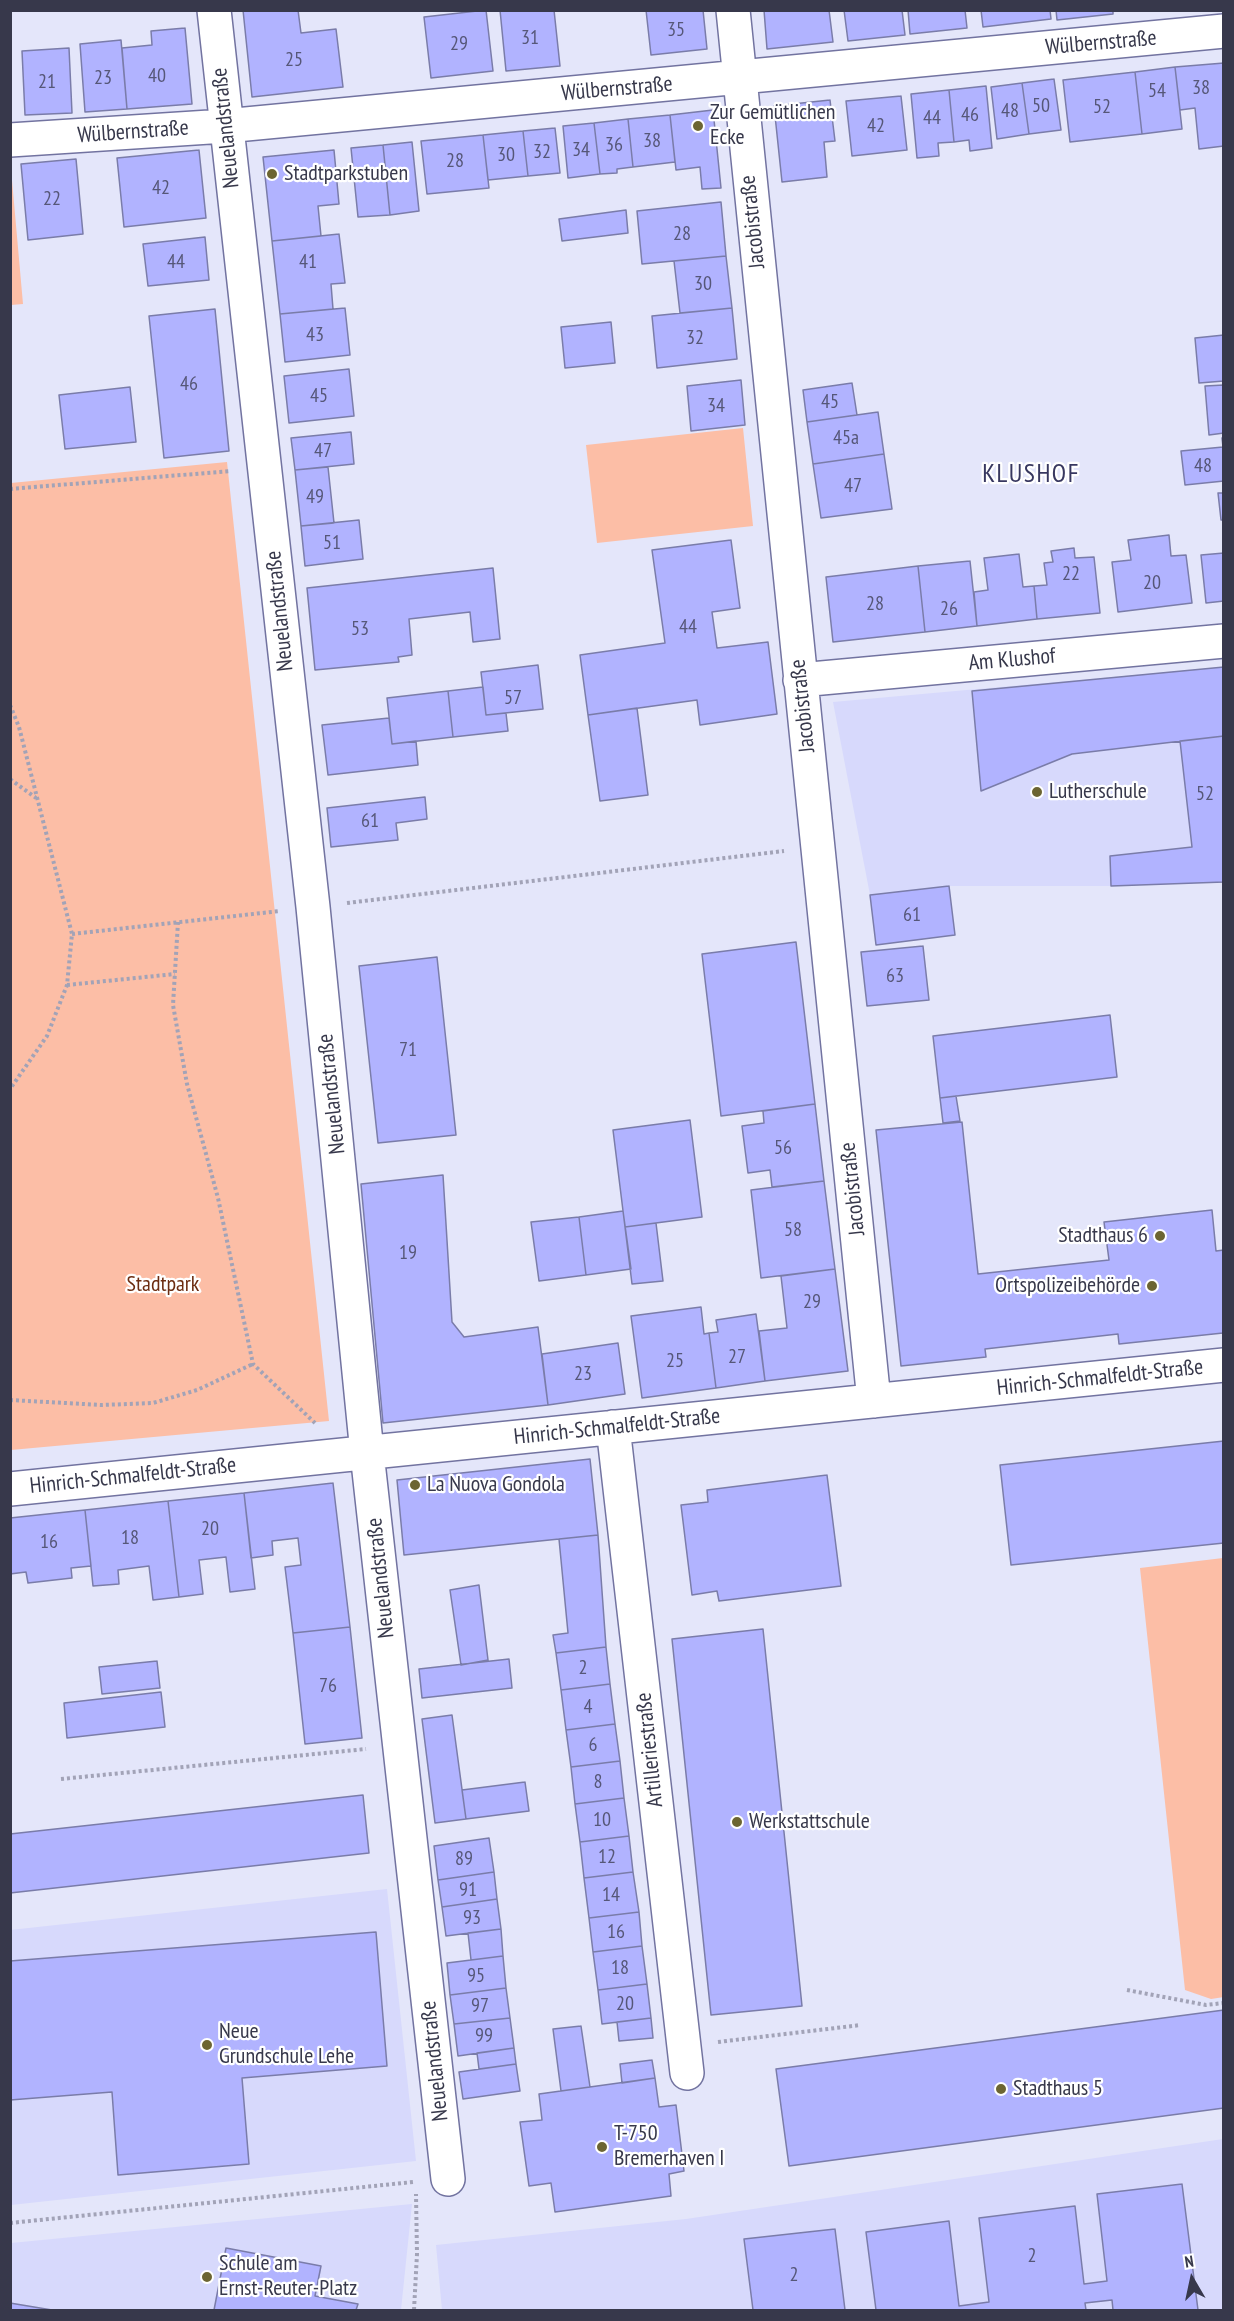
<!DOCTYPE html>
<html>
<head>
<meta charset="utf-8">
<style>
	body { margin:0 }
	#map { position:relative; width:1234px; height:2321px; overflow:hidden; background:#e4e6fa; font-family:"PT Sans Narrow",sans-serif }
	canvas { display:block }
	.frame { position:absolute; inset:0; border:12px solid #37384b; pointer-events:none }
	.north { position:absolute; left:1162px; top:2249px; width:60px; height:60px; -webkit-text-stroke:4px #fff; paint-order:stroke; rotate:351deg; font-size:16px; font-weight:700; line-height:24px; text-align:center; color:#37384b }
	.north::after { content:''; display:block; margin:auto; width:21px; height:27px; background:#37384b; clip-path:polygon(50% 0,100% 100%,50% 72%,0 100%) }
</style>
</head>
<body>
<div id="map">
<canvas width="1234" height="2321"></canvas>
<div class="frame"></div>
<div class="north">N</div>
</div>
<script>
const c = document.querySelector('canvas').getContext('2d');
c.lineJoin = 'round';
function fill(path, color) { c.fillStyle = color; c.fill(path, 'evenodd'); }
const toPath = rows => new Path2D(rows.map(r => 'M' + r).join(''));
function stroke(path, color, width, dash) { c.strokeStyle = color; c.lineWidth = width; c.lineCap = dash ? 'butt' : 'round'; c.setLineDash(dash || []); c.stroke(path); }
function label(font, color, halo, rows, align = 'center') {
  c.font = font + ' "PT Sans Narrow",sans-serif'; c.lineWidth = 4.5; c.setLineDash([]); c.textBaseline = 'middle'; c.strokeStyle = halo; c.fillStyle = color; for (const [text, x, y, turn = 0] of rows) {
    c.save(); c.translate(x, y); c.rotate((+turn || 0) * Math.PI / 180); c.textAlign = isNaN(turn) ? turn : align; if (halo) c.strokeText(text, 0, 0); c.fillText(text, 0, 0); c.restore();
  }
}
const built = toPath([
	[1223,667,1223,882,1111,886,949,886,870,895,833,702],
	[387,1889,416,2161,11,2205,10,1930],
	[1223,2139,1223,2310,442,2310,436,2245,686,2219],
	[412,2204,401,2310,11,2310,11,2243]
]);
const green = toPath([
	[11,169,23,304,11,305,10,305],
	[743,428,753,526,597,543,586,445],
	[227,462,329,1421,11,1450,11,483],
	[1223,1558,1224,1997,1211,1999,1185,1990,1140,1568]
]);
const building = toPath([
	[243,10,298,10,301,33,336,29,343,87,252,97,243,10],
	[486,10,493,71,431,78,424,17,486,10],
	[500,10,554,10,560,66,506,71,500,10],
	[646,10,703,10,707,49,651,55,646,10],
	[764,10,829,10,833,42,767,49,764,10],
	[844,10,902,10,905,35,848,41,844,10],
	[908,10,965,10,967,28,910,34,908,10],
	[981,10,1050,10,1051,19,983,27,981,10],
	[1056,10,1113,10,1113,14,1057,20,1056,10],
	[185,28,192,104,127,109,122,48,152,45,151,31,185,28],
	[121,40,127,109,85,112,80,44,121,40],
	[69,48,72,113,25,115,22,51,69,48],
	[1224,63,1224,146,1199,149,1195,108,1180,110,1175,67,1224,63],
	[1175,67,1182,129,1142,134,1135,72,1175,67],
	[1135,72,1142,134,1070,142,1063,80,1135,72],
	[1054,79,1061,130,1029,134,1022,83,1054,79],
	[1022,83,1029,134,997,139,991,87,1022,83],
	[986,86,992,148,970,151,969,140,954,142,949,90,986,86],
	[949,90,954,142,938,143,939,156,917,158,911,94,949,90],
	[901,96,907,150,852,156,846,101,901,96],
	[830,100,835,141,824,142,827,177,782,182,774,106,830,100],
	[713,110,721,188,702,189,700,167,676,170,670,115,713,110],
	[670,115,675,162,633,167,628,119,670,115],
	[628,119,633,167,617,169,617,173,600,174,594,123,628,119],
	[594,123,600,174,568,178,563,126,594,123],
	[555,128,560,173,528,176,523,131,555,128],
	[523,131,528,176,488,180,483,135,523,131],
	[483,135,489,188,427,194,421,141,483,135],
	[412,142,419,211,390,215,383,145,412,142],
	[383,145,390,215,358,217,351,148,383,145],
	[199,150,206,218,124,227,117,158,199,150],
	[334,150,339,204,318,206,321,236,272,241,263,157,334,150],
	[76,159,83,234,28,240,21,164,76,159],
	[721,202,726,256,642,264,637,211,721,202],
	[626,210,628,233,562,241,559,219,626,210],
	[339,234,345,283,331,284,333,309,280,314,272,241,339,234],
	[205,237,209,280,148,286,143,244,205,237],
	[726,256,732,308,680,313,674,261,726,256],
	[345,308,350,355,285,362,280,314,345,308],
	[732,308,737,359,657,368,652,316,732,308],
	[215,309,229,451,164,458,149,316,215,309],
	[611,322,615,363,565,368,561,327,611,322],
	[1224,335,1224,381,1199,383,1195,338,1224,335],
	[349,369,354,416,289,423,284,376,349,369],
	[741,380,745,425,691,431,687,386,741,380],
	[852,383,857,415,807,422,803,390,852,383],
	[1224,385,1224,433,1209,435,1205,386,1224,385],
	[130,387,136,442,65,449,59,395,130,387],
	[878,412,884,454,813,464,807,422,878,412],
	[351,432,354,464,295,470,291,438,351,432],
	[1222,438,1224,438,1224,481,1185,485,1181,451,1223,447,1222,438],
	[884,454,892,509,821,518,813,464,884,454],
	[328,467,334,523,301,526,295,470,328,467],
	[1218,493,1224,493,1224,520,1221,520,1218,493],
	[359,520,363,559,305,566,301,526,359,520],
	[1169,535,1171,556,1186,555,1192,603,1118,612,1112,562,1131,560,1128,540,1169,535],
	[731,540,740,608,712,612,717,648,768,642,777,714,700,725,697,700,588,715,580,655,665,643,652,550,731,540],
	[1074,548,1075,558,1094,557,1100,613,1037,619,1034,586,1047,585,1044,563,1053,562,1051,551,1074,548],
	[1224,553,1224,601,1206,603,1201,555,1224,553],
	[1019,554,1023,587,1034,586,1037,619,977,626,974,592,988,590,984,558,1019,554],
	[970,561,977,626,925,632,918,566,970,561],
	[918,566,925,632,833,642,826,577,918,566],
	[493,568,500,639,473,642,470,612,409,619,412,655,398,657,399,662,315,670,307,588,493,568],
	[538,665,543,709,486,715,481,672,538,665],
	[1224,667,1224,736,1072,754,981,791,972,691,1224,667],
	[483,687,486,715,506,713,508,731,453,737,448,691,483,687],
	[448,691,453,737,392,744,387,698,448,691],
	[637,708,648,795,600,801,588,715,637,708],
	[389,718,392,744,416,741,418,765,328,775,322,725,389,718],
	[1224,736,1224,882,1111,886,1110,856,1192,847,1180,741,1224,736],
	[425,797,427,819,396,823,398,840,331,847,327,808,425,797],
	[949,886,955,935,876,945,870,895,949,886],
	[796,942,815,1104,721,1116,702,954,796,942],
	[923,946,929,1000,867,1006,861,952,923,946],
	[437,957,456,1135,378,1143,359,966,437,957],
	[1110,1015,1117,1077,940,1098,933,1036,1110,1015],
	[956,1096,960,1121,943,1123,940,1098,956,1096],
	[815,1104,824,1181,772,1187,770,1170,748,1173,742,1126,764,1123,763,1111,815,1104],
	[690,1120,702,1217,625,1227,613,1130,690,1120],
	[962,1122,978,1274,1109,1260,1104,1222,1212,1210,1216,1251,1224,1250,1223,1333,1119,1344,1118,1334,985,1349,986,1357,901,1366,876,1130,962,1122],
	[443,1175,452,1322,464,1337,538,1327,548,1405,383,1423,361,1184,443,1175],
	[824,1181,835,1269,761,1278,751,1190,824,1181],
	[623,1211,631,1269,586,1275,579,1217,623,1211],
	[579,1217,586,1275,539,1281,531,1222,579,1217],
	[656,1223,663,1281,632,1284,625,1227,656,1223],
	[835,1269,848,1371,765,1381,759,1331,787,1328,781,1276,835,1269],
	[701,1307,704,1334,709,1333,716,1388,642,1398,631,1316,701,1307],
	[756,1314,765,1381,716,1388,709,1333,718,1332,716,1320,756,1314],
	[618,1343,625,1394,548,1405,542,1354,618,1343],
	[1224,1441,1224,1543,1011,1565,1000,1465,1224,1441],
	[590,1459,598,1535,404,1555,397,1480,590,1459],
	[827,1475,841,1586,719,1601,717,1591,692,1595,681,1505,708,1502,707,1490,827,1475],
	[333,1483,350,1627,293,1633,285,1567,301,1565,298,1538,272,1541,273,1555,251,1558,244,1493,333,1483],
	[244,1493,255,1589,230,1592,226,1557,199,1560,203,1594,179,1597,168,1501,244,1493],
	[168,1501,179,1597,153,1600,149,1566,118,1570,119,1584,93,1586,85,1510,168,1501],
	[85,1510,91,1566,71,1568,72,1578,28,1583,26,1572,10,1574,10,1518,85,1510],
	[598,1535,606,1647,556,1653,553,1635,568,1633,559,1539,598,1535],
	[479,1585,488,1660,461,1665,450,1590,479,1585],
	[350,1627,362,1738,305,1744,293,1633,350,1627],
	[763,1629,802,2006,711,2015,672,1639,763,1629],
	[606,1647,610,1684,561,1690,556,1653,606,1647],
	[509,1659,512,1688,422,1698,419,1669,509,1659],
	[157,1661,160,1688,102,1694,99,1667,157,1661],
	[610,1684,615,1724,566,1730,561,1690,610,1684],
	[161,1692,165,1727,67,1738,64,1703,161,1692],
	[452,1715,466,1819,435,1823,422,1719,452,1715],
	[615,1724,620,1761,571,1767,566,1730,615,1724],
	[620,1761,624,1798,575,1804,571,1767,620,1761],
	[525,1782,529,1811,466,1819,462,1790,525,1782],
	[363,1795,369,1853,10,1893,10,1834,363,1795],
	[624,1798,629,1836,580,1842,575,1804,624,1798],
	[629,1836,633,1872,584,1878,580,1842,629,1836],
	[489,1838,494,1872,438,1880,434,1846,489,1838],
	[494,1872,497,1899,442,1907,438,1880,494,1872],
	[633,1872,639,1912,589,1918,584,1878,633,1872],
	[497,1899,501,1929,446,1936,442,1907,497,1899],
	[639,1912,642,1946,593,1952,589,1918,639,1912],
	[501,1929,503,1956,471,1960,468,1933,501,1929],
	[376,1932,387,2066,242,2078,249,2164,118,2175,112,2092,10,2100,10,1961,376,1932],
	[642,1946,647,1984,598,1990,593,1952,642,1946],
	[503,1956,506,1988,450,1995,447,1963,503,1956],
	[647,1984,651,2018,602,2024,598,1990,647,1984],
	[506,1988,510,2018,454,2024,450,1995,506,1988],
	[1224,2010,1224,2108,789,2166,776,2069,1224,2010],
	[510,2018,514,2048,458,2056,454,2024,510,2018],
	[651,2018,653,2038,619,2041,617,2022,651,2018],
	[581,2026,590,2087,561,2091,553,2029,581,2026],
	[514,2048,516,2064,479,2069,477,2053,514,2048],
	[652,2060,655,2078,622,2083,620,2064,652,2060],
	[516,2064,520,2091,463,2099,459,2072,516,2064],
	[655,2078,659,2107,676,2105,684,2171,669,2174,671,2196,555,2212,551,2183,529,2186,520,2122,542,2120,539,2094,655,2078],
	[1182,2184,1198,2310,1113,2310,1112,2300,1085,2303,1086,2310,876,2310,866,2232,949,2221,959,2306,989,2302,979,2218,1075,2206,1084,2284,1107,2281,1097,2194,1182,2184],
	[835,2229,845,2310,753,2310,744,2239,835,2229],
	[226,2248,321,2266,315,2296,358,2304,356,2310,214,2310,226,2248],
	[10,2303,52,2310,10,2310,10,2303]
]);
const path = toPath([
	[10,489,231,471],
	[10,705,19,727,72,934,67,985,47,1036,10,1089],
	[10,779,36,798],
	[347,903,784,851],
	[178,922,173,1005,187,1084,218,1198,253,1364,315,1423],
	[72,934,280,911],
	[67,985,175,974],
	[10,1400,102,1405,153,1403,197,1390,253,1364],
	[61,1779,366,1749],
	[1127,1990,1206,2005,1224,2003],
	[718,2042,861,2025],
	[10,2223,413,2182],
	[414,2310,417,2254,416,2194]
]);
const minor = toPath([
	[214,10,313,907,367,1453,448,2179],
	[733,10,874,1401],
	[10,140,225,126,1224,31],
	[800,680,1224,641],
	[613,1427,687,2073],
	[10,1489,1224,1365]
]);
const markers = [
	[698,126,6,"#6c6532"],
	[272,174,6,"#6c6532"],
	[1037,792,6,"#6c6532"],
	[1160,1236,6,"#6c6532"],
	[1152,1286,6,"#6c6532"],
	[415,1485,6,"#6c6532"],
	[737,1822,6,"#6c6532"],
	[207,2045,6,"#6c6532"],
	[1001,2089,6,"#6c6532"],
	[602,2147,6,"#6c6532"],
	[207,2277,6,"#6c6532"]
];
const numberNames = [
	["35",676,30],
	["31",530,38],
	["29",459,44],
	["25",294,60],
	["40",157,76],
	["23",103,78],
	["21",47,82],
	["38",1201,88],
	["54",1157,91],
	["50",1041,106],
	["52",1102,107],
	["48",1010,111],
	["46",970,115],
	["44",932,118],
	["42",876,126],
	["38",652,141],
	["36",614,145],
	["34",581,150],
	["32",542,152],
	["30",506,155],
	["28",455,161],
	["42",161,188],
	["22",52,199],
	["28",682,234],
	["44",176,262],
	["41",308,262],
	["30",703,284],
	["43",315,335],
	["32",695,338],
	["46",189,384],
	["45",319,396],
	["45",830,402],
	["34",716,406],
	["45a",846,438],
	["47",323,451],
	["48",1203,466],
	["47",853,486],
	["49",315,497],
	["51",332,543],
	["22",1071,574],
	["20",1152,583],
	["28",875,604],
	["26",949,609],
	["44",688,627],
	["53",360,629],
	["57",513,698],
	["52",1205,794],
	["61",370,821],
	["61",912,915],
	["63",895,976],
	["71",408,1050],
	["56",783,1148],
	["58",793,1230],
	["19",408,1253],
	["29",812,1302],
	["27",737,1357],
	["25",675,1361],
	["23",583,1374],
	["20",210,1529],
	["18",130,1538],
	["16",49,1542],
	["2",583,1668],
	["76",328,1686],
	["4",588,1707],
	["6",593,1745],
	["8",598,1782],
	["10",602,1820],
	["12",607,1857],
	["89",464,1859],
	["91",468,1890],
	["14",611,1895],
	["93",472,1918],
	["16",616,1932],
	["18",620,1968],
	["95",476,1976],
	["20",625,2004],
	["97",480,2006],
	["99",484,2036],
	["2",1032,2256],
	["2",794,2275]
];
const streetNames = [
	["Wülbernstraße",1101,43,-5],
	["Wülbernstraße",617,89,-5],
	["Neuelandstraße",226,128,-96],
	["Wülbernstraße",133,132,-4],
	["Jacobistraße",753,222,-96],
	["Neuelandstraße",280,611,-96],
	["Am Klushof",1012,660,-5],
	["Jacobistraße",803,706,-96],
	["Neuelandstraße",332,1094,-96],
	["Jacobistraße",853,1189,-96],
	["Hinrich-Schmalfeldt-Straße",1100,1378,-6],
	["Hinrich-Schmalfeldt-Straße",617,1427,-6],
	["Hinrich-Schmalfeldt-Straße",133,1476,-6],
	["Neuelandstraße",381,1578,-96],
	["Artilleriestraße",650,1750,-96],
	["Neuelandstraße",435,2061,-96]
];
const poiNames = [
	["Zur Gemütlichen",710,113],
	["Ecke",710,138],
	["Stadtparkstuben",284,174],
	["Lutherschule",1049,792],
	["Stadthaus 6",1148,1236,"right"],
	["Ortspolizeibehörde",1140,1286,"right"],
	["La Nuova Gondola",427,1485],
	["Werkstattschule",749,1822],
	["Neue",219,2032],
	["Grundschule Lehe",219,2057],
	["Stadthaus 5",1013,2089],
	["T-750",614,2134],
	["Bremerhaven I",614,2159],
	["Schule am",219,2264],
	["Ernst-Reuter-Platz",219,2289]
];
const parkNames = [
	["Stadtpark",163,1285]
];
const quarterNames = [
	["KLUSHOF",1031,475]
];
fill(built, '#d7d9fc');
fill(green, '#fcbea6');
fill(building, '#b1b3ff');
stroke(building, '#7a7ca9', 1.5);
stroke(minor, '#7273a0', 36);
stroke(path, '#a2a3b7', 4, [3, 3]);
stroke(minor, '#fff', 33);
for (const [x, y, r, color] of markers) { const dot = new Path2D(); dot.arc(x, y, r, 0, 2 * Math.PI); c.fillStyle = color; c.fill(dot); stroke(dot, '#fff', 2); }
label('20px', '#565778', null, numberNames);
label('22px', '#37384b', '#fff', streetNames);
label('22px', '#37384b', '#fff', poiNames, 'left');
label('22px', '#6c2d11', '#fff', parkNames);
c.letterSpacing = '1.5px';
label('26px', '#383860', '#fff', quarterNames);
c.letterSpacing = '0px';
</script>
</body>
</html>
